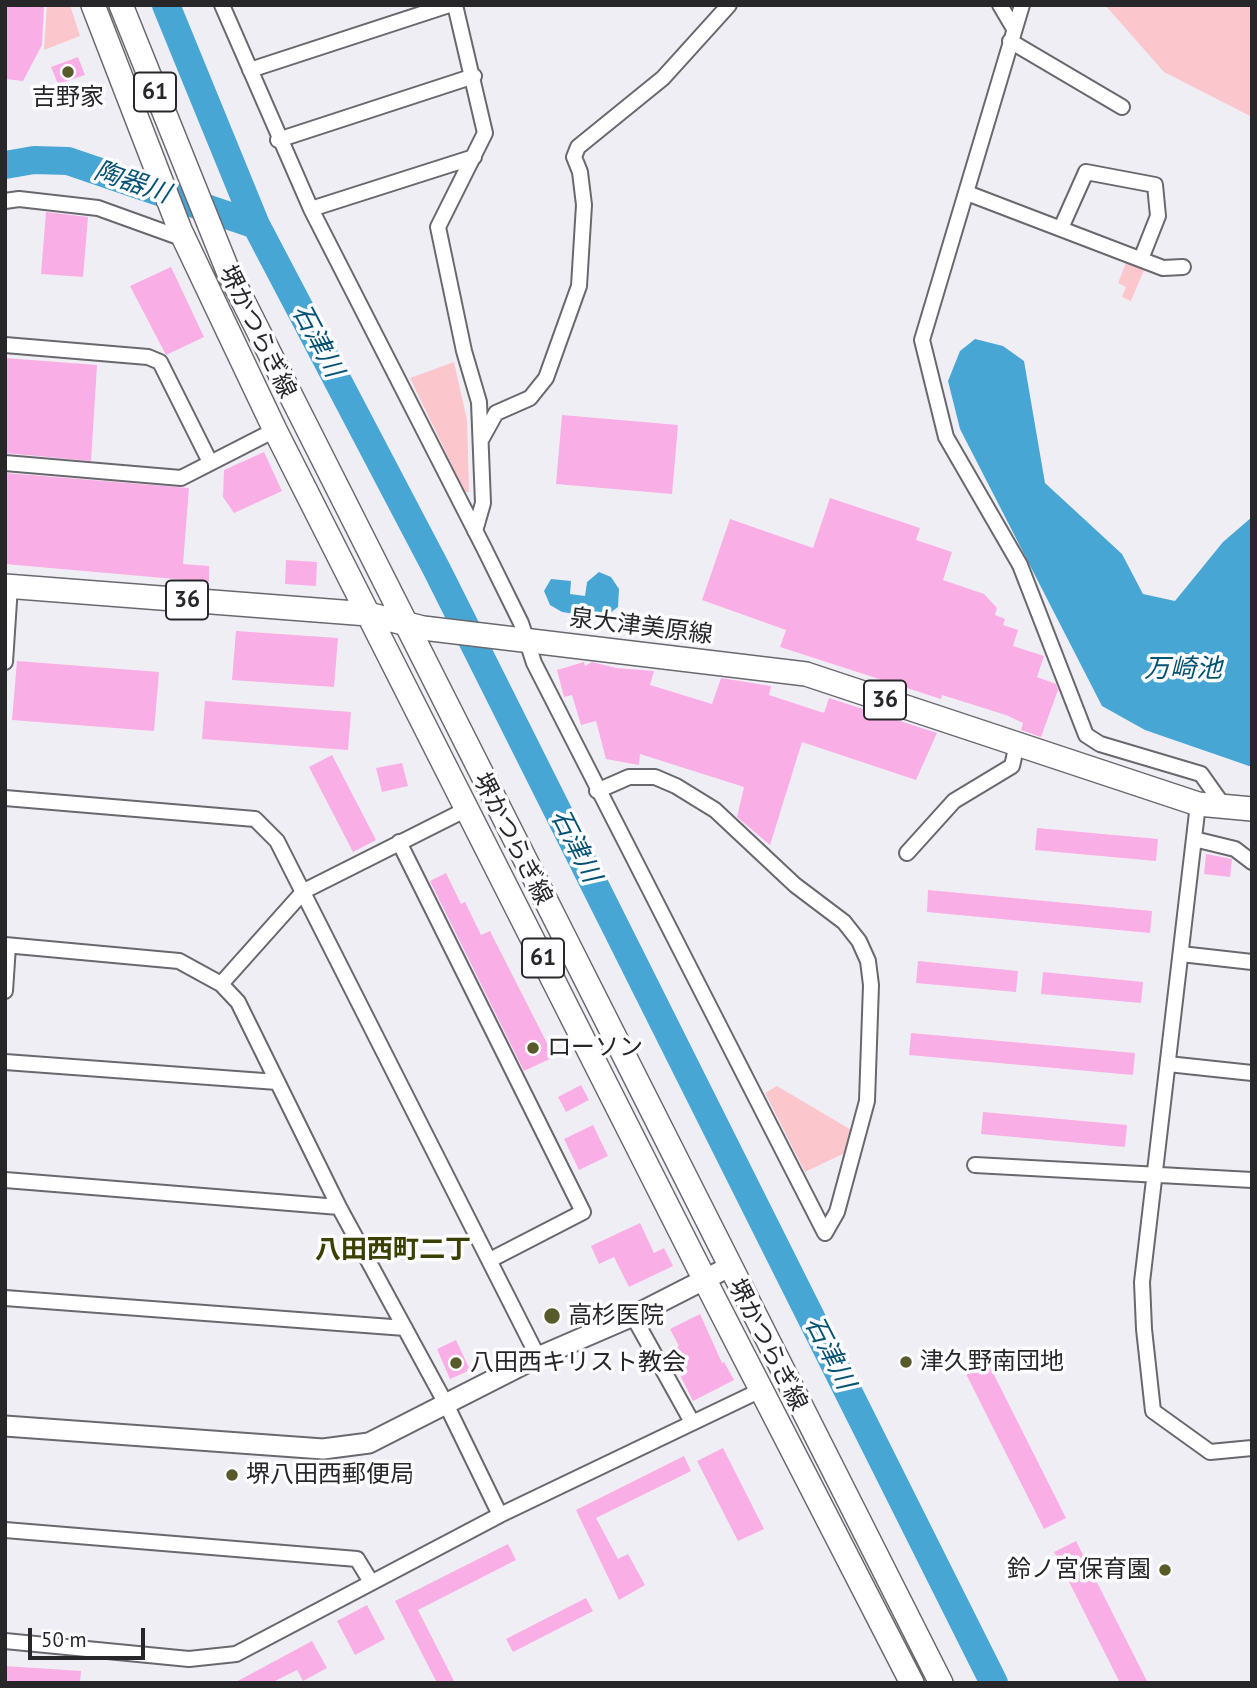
<!DOCTYPE html>
<html>
<head>
<meta charset="utf-8">
<style>
	body { margin:0 }
	#map { position:relative; width:1257px; height:1688px; overflow:hidden; background:#f0eef5; font-family:"PT Sans",sans-serif }
	canvas { display:block }
	.frame { position:absolute; inset:0; border:7px solid #272629; pointer-events:none }
	.scale { position:absolute; left:28px; top:1628px; width:117px; height:32px; box-sizing:border-box; border:4px solid #272629; border-top:0; padding-left:9px; font-size:21px; line-height:24px; white-space:nowrap; color:#272629; -webkit-text-stroke:5px #fdfcff; paint-order:stroke }
</style>
</head>
<body>
<div id="map">
<canvas width="1257" height="1688"></canvas>
<div class="frame"></div>
<div class="scale">50 m</div>
</div>
<script>
const c = document.querySelector('canvas').getContext('2d');
c.lineJoin = 'round';
function fill(path, color) { c.fillStyle = color; c.fill(path, 'evenodd'); }
const toPath = rows => new Path2D(rows.map(r => 'M' + r).join(''));
function stroke(path, color, width, dash) { c.strokeStyle = color; c.lineWidth = width; c.lineCap = dash ? 'butt' : 'round'; c.setLineDash(dash || []); c.stroke(path); }
function label(font, color, halo, rows, align = 'center') {
  c.font = font + ' "PT Sans","Noto Sans JP",sans-serif'; c.lineWidth = 7; c.setLineDash([]); c.textBaseline = 'middle'; c.strokeStyle = halo; c.fillStyle = color; for (const [text, x, y, turn = 0] of rows) {
    c.save(); c.translate(x, y); c.rotate((+turn || 0) * Math.PI / 180); c.textAlign = isNaN(turn) ? turn : align; if (halo) c.strokeText(text, 0, 0); c.fillText(text, 0, 0); c.restore();
  }
}
const green = toPath([
	[47,5,70,5,80,36,44,50],
	[1105,5,1252,5,1252,117,1164,72],
	[1126,263,1144,270,1131,301,1122,297,1126,287,1118,283],
	[454,362,467,420,469,492,465,492,410,378],
	[777,1086,853,1131,847,1152,805,1172,765,1093]
]);
const water = toPath([
	[975,339,1003,346,1024,361,1045,483,1122,554,1143,594,1175,601,1223,542,1252,517,1252,767,1145,730,1102,706,960,429,948,381,960,351],
	[599,572,611,577,619,589,618,607,607,615,597,617,562,612,550,605,544,591,551,579,571,581,570,594,585,596,587,582]
]);
const river = toPath([
	[166,5,256,225,437,570,994,1683],
	[5,165,34,160,68,161,256,225]
]);
const building = toPath([
	[5,5,44,5,42,45,23,81,5,79],
	[78,57,85,75,58,84,51,67],
	[46,212,88,217,83,277,41,274],
	[171,267,204,337,166,355,130,286],
	[5,358,97,365,91,461,5,453],
	[562,415,678,425,672,494,556,484],
	[264,452,282,491,234,513,223,497,224,470],
	[5,473,189,488,183,564,209,566,209,582,5,564],
	[830,498,920,528,916,540,952,552,943,580,984,594,997,608,995,615,1005,619,1003,625,1018,630,1013,646,1044,656,1037,677,1056,684,1058,690,1041,737,1021,730,1023,723,1006,715,942,695,941,699,780,647,786,630,702,600,730,519,813,548],
	[286,560,317,562,316,586,285,584],
	[236,631,338,638,334,687,232,680],
	[17,661,159,672,154,731,12,720],
	[584,662,585,666,592,662,616,668,654,671,650,685,712,704,721,678,771,686,769,695,824,713,829,698,937,733,916,780,802,742,770,845,737,817,744,787,640,754,639,765,606,759,596,721,581,725,572,695,564,697,557,670],
	[205,701,351,712,348,750,202,739],
	[332,755,376,840,353,852,309,767],
	[402,763,408,786,382,792,376,768],
	[1037,828,1158,839,1156,861,1035,850],
	[1206,854,1232,859,1230,877,1204,874],
	[446,873,461,904,465,902,481,935,490,931,554,1057,524,1071,430,881],
	[928,890,1152,911,1150,933,927,912],
	[918,961,1018,971,1016,992,916,983],
	[1043,972,1143,982,1141,1003,1041,994],
	[911,1033,1135,1053,1133,1075,909,1055],
	[581,1085,589,1100,566,1112,558,1097],
	[983,1112,1127,1125,1125,1147,981,1134],
	[593,1125,608,1156,579,1170,564,1139],
	[640,1223,654,1253,664,1248,673,1266,629,1287,614,1257,599,1264,591,1246],
	[700,1314,722,1363,724,1362,734,1380,693,1401,668,1351,679,1346,670,1329],
	[456,1340,470,1370,450,1379,437,1349],
	[986,1359,1066,1518,1044,1529,964,1370],
	[723,1448,764,1529,738,1541,697,1461],
	[684,1456,691,1471,596,1518,618,1559,628,1554,645,1585,619,1600,576,1510],
	[1076,1541,1148,1683,1120,1683,1054,1552],
	[508,1544,516,1560,418,1610,455,1683,437,1683,395,1601],
	[586,1598,593,1611,513,1652,506,1639],
	[367,1605,385,1639,355,1655,337,1621],
	[312,1641,327,1668,303,1681,297,1670,271,1683,234,1683],
	[5,1666,81,1671,80,1683,5,1683]
]);
const minor = toPath([
	[222,5,311,209,484,548,521,623,534,663,825,1233],
	[455,5,485,133,438,227,464,351,479,402,483,503,475,531],
	[1000,5,1013,27],
	[1022,5,922,340,946,437,1020,565,1086,735,1100,744,1201,774,1223,805],
	[1010,41,1122,107],
	[250,70,449,5],
	[278,140,474,76],
	[967,193,1163,268,1183,267],
	[5,201,19,199,98,208,184,239],
	[311,209,474,157],
	[1061,228,1086,172,1155,185,1158,216,1141,259],
	[5,345,148,357,160,362,210,462],
	[481,440,496,413,530,398,546,378,579,286,584,205,580,172,574,157,578,147,663,78,729,5],
	[5,463,181,478,275,430],
	[5,662,10,586],
	[597,791,629,777,655,777,676,786,715,810,795,885,844,922,859,941,868,961,871,985,867,1101,837,1212,825,1233],
	[5,798,255,819,277,841,538,1357],
	[1198,804,1142,1282,1144,1329,1153,1411,1210,1452,1252,1448],
	[1194,839,1235,849,1252,862],
	[399,842,583,1212,490,1260],
	[907,853,954,801,1012,766,1017,744],
	[5,945,179,961,221,984,238,1002,339,1207,446,1404,500,1515],
	[1181,954,1252,962],
	[221,984,304,891,467,809],
	[5,991,8,946],
	[5,1062,277,1082],
	[1168,1064,1252,1073],
	[975,1165,1252,1180],
	[5,1180,339,1207],
	[5,1298,405,1328],
	[633,1316,692,1422],
	[5,1530,357,1559,371,1582],
	[5,1641,189,1659,236,1654,500,1515,761,1390]
]);
const tertiary = toPath([
	[5,1426,323,1449,369,1443,538,1357,633,1316,729,1267]
]);
const primary = toPath([
	[93,5,180,230,275,430,715,1300,912,1683],
	[121,5,228,271,941,1683],
	[5,586,368,614,423,628,806,674,1198,804,1252,809]
]);
const markers = [
	[68,72,7,"#565b29"],
	[533,1048,7,"#565b29"],
	[552,1316,9,"#565b29"],
	[906,1362,7,"#565b29"],
	[456,1363,7,"#565b29"],
	[232,1475,7,"#565b29"],
	[1165,1570,7,"#565b29"]
];
const shields = [
	[155,92,42],
	[187,600,42],
	[885,700,42],
	[543,958,42]
];
const shieldNames = [
	["61",155,92],
	["36",187,600],
	["36",885,700],
	["61",543,958]
];
const poiNames = [
	["吉野家",68,98,"center"],
	["ローソン",547,1048],
	["高杉医院",568,1316],
	["津久野南団地",920,1362],
	["八田西キリスト教会",470,1363],
	["堺八田西郵便局",246,1475],
	["鈴ノ宮保育園",1151,1570,"right"]
];
const streetNames = [
	["堺かつらぎ線",257,332,64],
	["泉大津美原線",641,627,7],
	["堺かつらぎ線",512,839,63],
	["堺かつらぎ線",767,1345,63]
];
const waterNames = [
	["陶器川",132,183,19],
	["石津川",317,341,62],
	["万崎池",1183,670],
	["石津川",575,846,63],
	["石津川",829,1353,63]
];
const neighbourhoodNames = [
	["八田西町二丁",393,1251]
];
fill(green, '#fbc6cc');
fill(water, '#48a6d5');
stroke(river, '#48a6d5', 28);
fill(building, '#faaee6');
stroke(minor, '#6a686e', 18);
stroke(tertiary, '#6a686e', 23);
stroke(primary, '#6a686e', 26);
stroke(minor, '#fff', 14);
stroke(tertiary, '#fff', 19);
stroke(primary, '#fff', 23);
for (const [x, y, r, color] of markers) { const dot = new Path2D(); dot.arc(x, y, r, 0, 2 * Math.PI); c.fillStyle = color; c.fill(dot); stroke(dot, '#fdfcff', 2.5); }
for (const [x, y, w] of shields) { const box = new Path2D(); box.roundRect(x - w / 2, y - 19.5, w, 39, 5); c.fillStyle = '#fdfcff'; c.fill(box); stroke(box, '#272629', 2); }
label('bold 23px', '#272629', null, shieldNames);
label('24px', '#272629', '#fdfcff', poiNames, 'left');
label('24px', '#272629', '#fdfcff', streetNames);
label('italic 26px', '#055374', '#fdfcff', waterNames);
label('bold 26px', '#3b3f00', '#fdfcff', neighbourhoodNames);
</script>
</body>
</html>
